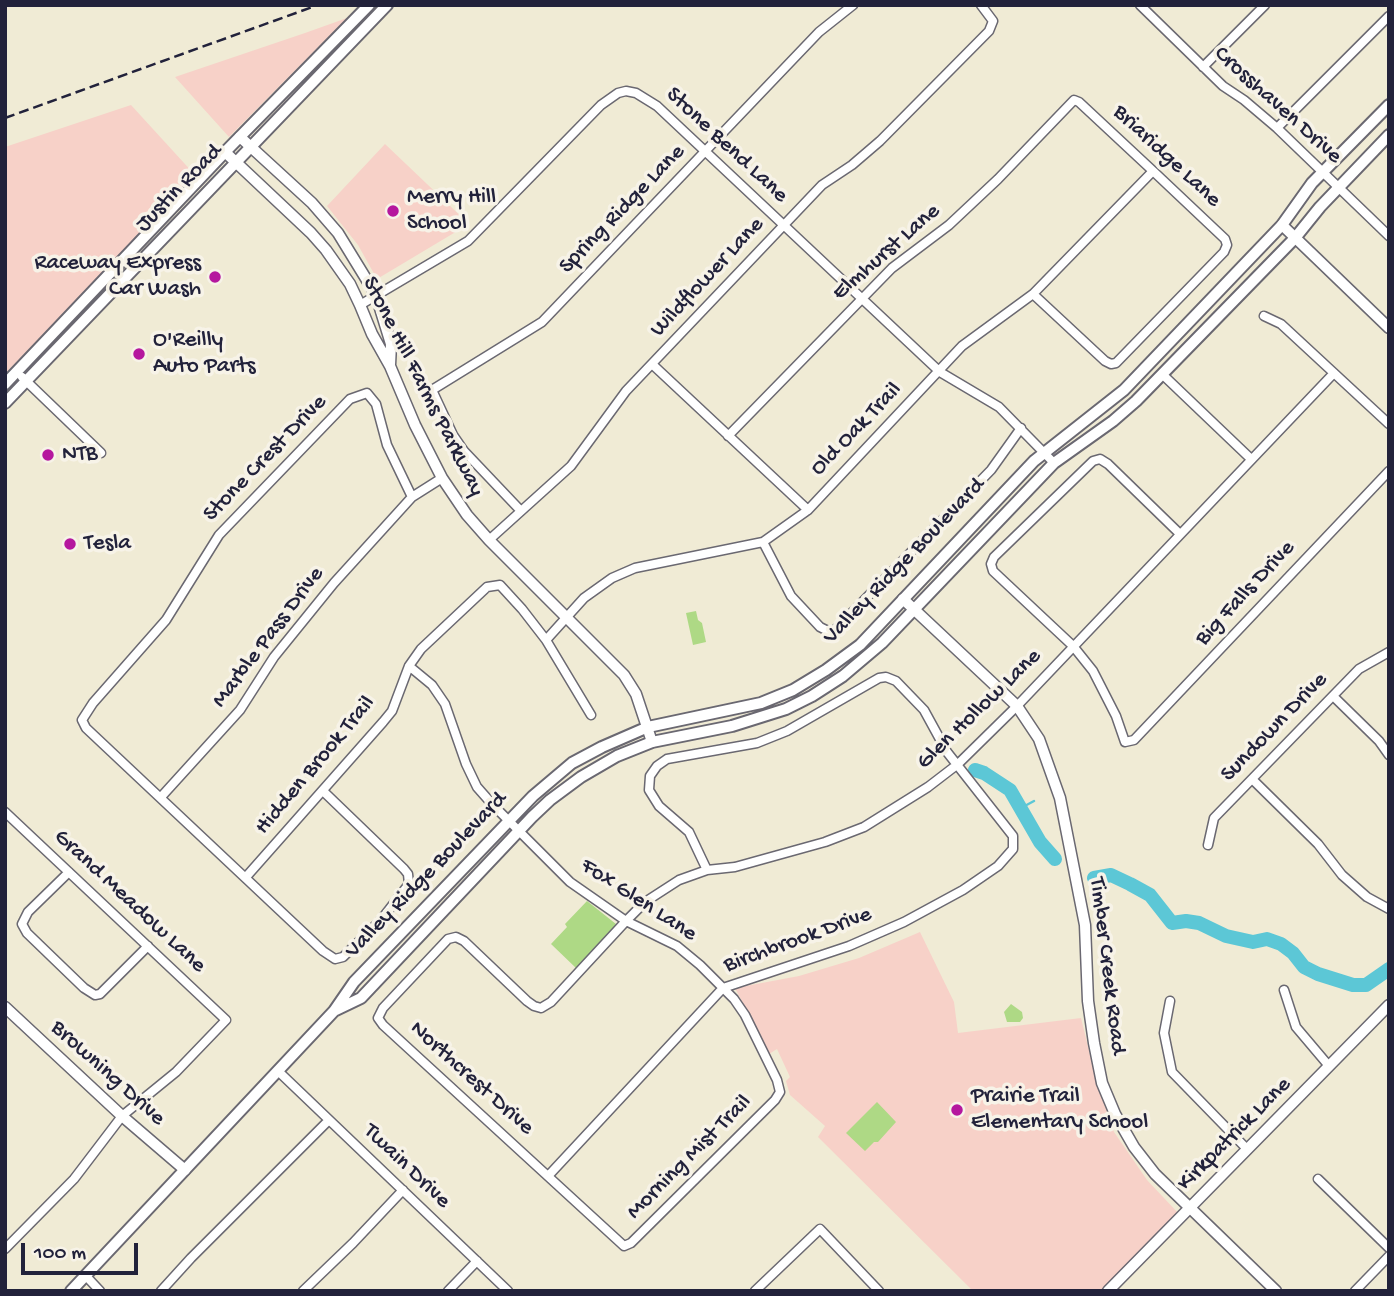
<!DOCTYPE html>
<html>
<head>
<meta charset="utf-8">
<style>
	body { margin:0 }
	#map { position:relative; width:1394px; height:1296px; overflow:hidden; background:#f0ebd5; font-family:"Gochi Hand",sans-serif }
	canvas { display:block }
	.frame { position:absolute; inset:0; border:7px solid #22223b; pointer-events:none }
	.scale { position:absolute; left:21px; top:1243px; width:117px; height:32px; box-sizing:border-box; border:4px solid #22223b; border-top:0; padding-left:9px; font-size:21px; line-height:24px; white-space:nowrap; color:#22223b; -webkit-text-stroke:5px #f7f3e8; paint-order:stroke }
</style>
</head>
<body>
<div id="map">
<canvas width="1394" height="1296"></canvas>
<div class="frame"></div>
<div class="scale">100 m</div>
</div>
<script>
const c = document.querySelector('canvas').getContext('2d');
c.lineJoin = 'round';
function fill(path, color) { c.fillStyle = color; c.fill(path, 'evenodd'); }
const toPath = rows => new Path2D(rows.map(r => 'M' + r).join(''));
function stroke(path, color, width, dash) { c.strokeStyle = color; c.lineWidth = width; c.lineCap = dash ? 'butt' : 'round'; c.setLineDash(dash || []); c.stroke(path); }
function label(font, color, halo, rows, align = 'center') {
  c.font = font + ' "Gochi Hand",sans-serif'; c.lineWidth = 7; c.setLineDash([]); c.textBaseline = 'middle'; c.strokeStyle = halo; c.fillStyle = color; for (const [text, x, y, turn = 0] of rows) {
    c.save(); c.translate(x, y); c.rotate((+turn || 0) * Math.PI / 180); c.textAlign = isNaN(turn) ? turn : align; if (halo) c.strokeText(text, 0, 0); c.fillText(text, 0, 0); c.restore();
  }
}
const built = toPath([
	[347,18,229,137,175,77,305,33],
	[131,105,195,175,5,374,5,147],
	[385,144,469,224,377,279,358,245,327,206],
	[920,932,954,1002,958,1033,1081,1018,1097,1083,1114,1132,1147,1180,1180,1215,1106,1291,973,1291,818,1137,825,1126,790,1095,786,1081,790,1077,777,1049,769,1054,735,988,799,976,859,958]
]);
const green = toPath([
	[696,611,698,620,702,623,706,642,693,645,686,613],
	[587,901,616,924,614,929,576,968,551,944,567,927,565,924],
	[1011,1004,1022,1012,1023,1018,1020,1022,1007,1022,1004,1012],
	[877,1102,896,1122,878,1142,874,1142,865,1151,846,1133]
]);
const stream = toPath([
	[1021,808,1034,801]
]);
const river = toPath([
	[975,770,984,773,1010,790,1040,842,1055,859],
	[1094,878,1111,875,1130,884,1150,895,1172,923,1186,921,1199,923,1226,936,1253,942,1267,939,1281,944,1293,953,1304,967,1318,974,1353,985,1366,985,1389,969]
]);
const minor = toPath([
	[1140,5,1223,86,1244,100,1277,128,1389,236],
	[1203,67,1265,5],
	[1277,128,1389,16],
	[360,305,468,241,601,105,618,93,626,91,636,93,657,106,940,372,999,407,1054,463],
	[1264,316,1281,324,1389,424],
	[653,365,808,510],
	[1162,374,1251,459],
	[22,377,101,453],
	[728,436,892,268,949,225,998,179,1074,100,1079,102,1153,171,1225,239,1227,245,1224,252,1116,363,1111,364,1105,361,1033,294],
	[521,511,464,451,453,435,432,390,542,322,819,32,853,5],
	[1180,534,1108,464,1100,459,1093,461,994,557,991,564,993,571,1073,646,1093,671,1116,716,1125,742,1134,740,1389,471],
	[489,540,571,466,626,391,822,185,852,165,880,141,989,31,993,21,981,5],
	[763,542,791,596,820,627,832,633,991,470,1021,428],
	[546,640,584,598,612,578,635,568,763,542,808,510,962,346,1033,294,1153,171],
	[409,666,432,685,445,704,466,764,477,787,492,804,570,882,626,921,677,946,700,965,734,999,745,1015,777,1080,780,1092,775,1100,631,1243,624,1246,383,1025,378,1018,383,1008,448,939,456,937,464,941,527,1001,534,1006,541,1008,551,1002,626,921,645,902,679,880,707,870,735,867,825,842,864,827,928,787,958,764,1017,706,1334,373],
	[1333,696,1379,741,1389,755],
	[1252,779,1318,844,1342,875,1367,897,1389,909],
	[323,791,404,869,408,874,409,884,381,920,343,957,335,959,323,951,86,728,82,720,93,703,166,620,219,535,350,399,367,393,376,404,387,445,412,497],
	[161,797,240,710,274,657,334,583,412,497,442,478],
	[5,812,226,1020,176,1072,122,1116,74,1179,5,1249],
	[1208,845,1214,818,1359,669,1389,652],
	[69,872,28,912,22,924,27,933,84,988,95,995,100,994,148,946],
	[246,877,383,722,392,711,409,666,421,649,487,587,500,585,522,609,546,640,591,715],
	[1284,990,1296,1027,1329,1066],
	[1170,1001,1164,1033,1172,1072,1247,1149],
	[278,1071,508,1291],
	[549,1175,723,988,849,946,904,922,963,890,998,866,1013,849,1013,836,947,752,924,710,896,681,886,677,879,678,787,731,757,743,667,759,657,766,650,776,649,790,659,806,689,832,707,870],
	[1318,1179,1389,1248],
	[85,1275,100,1291],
	[161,1291,191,1258,329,1120],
	[303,1291,353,1243,403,1190],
	[448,1291,477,1261],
	[755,1291,820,1229,879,1291],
	[1355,1291,1389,1256]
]);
const tertiary = toPath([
	[240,137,312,203,338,233,376,295,391,344,390,365],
	[225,152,311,233,326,250,350,284,360,305,372,334,390,366,415,425,442,478,467,515,489,540,624,675,636,694,652,742],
	[1282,225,1389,328],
	[903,599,1017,706,1039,739,1060,798,1085,925,1088,1001,1094,1043,1102,1083,1115,1114,1134,1147,1155,1174,1276,1291],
	[5,1007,122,1116,185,1170],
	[1108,1291,1389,1005]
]);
const secondary = toPath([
	[5,384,225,152,369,5],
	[5,403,387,5],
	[336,1010,361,998,532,817,550,800,581,777,617,756,652,742,732,726,786,709,812,696,843,676,882,643,1054,463,1113,421,1136,401,1295,238,1320,207,1389,135],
	[71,1291,334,1011,354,982,533,796,572,763,602,747,648,727,761,703,793,690,826,670,860,645,1034,461,1124,390,1282,225,1312,183,1389,105]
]);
const rail = toPath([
	[5,118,318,5]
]);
const markers = [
	[393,211,7,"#b5179e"],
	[215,277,7,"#b5179e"],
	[139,354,7,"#b5179e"],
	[48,455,7,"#b5179e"],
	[70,544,7,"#b5179e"],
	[957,1110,7,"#b5179e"]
];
const streetNames = [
	["Crosshaven Drive",1277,106,42],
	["Stone Bend Lane",726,146,43],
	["Briaridge Lane",1166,157,43],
	["Justin Road",180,189,-46],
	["Spring Ridge Lane",623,210,-46],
	["Elmhurst Lane",887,253,-41],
	["Wildflower Lane",708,278,-47],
	["Stone Hill Farms Parkway",422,387,63],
	["Old Oak Trail",857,430,-46],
	["Stone Crest Drive",266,459,-46],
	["Valley Ridge Boulevard",905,562,-46],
	["Big Falls Drive",1246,594,-47],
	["Marble Pass Drive",269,638,-53],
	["Glen Hollow Lane",980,710,-44],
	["Sundown Drive",1275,728,-46],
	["Hidden Brook Trail",316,766,-50],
	["Valley Ridge Boulevard",427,876,-46],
	["Fox Glen Lane",638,901,33],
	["Grand Meadow Lane",129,902,43],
	["Birchbrook Drive",798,941,-20],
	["Timber Creek Road",1106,966,83],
	["Browning Drive",107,1074,42],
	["Northcrest Drive",471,1079,42],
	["Kirkpatrick Lane",1235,1135,-45],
	["Morning Mist Trail",690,1158,-45],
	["Twain Drive",406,1167,44]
];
const poiNames = [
	["Merry Hill",407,198],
	["School",407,224],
	["Raceway Express",201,264,"right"],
	["Car Wash",201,290,"right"],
	["O'Reilly",153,341],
	["Auto Parts",153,367],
	["NTB",62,455],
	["Tesla",84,544],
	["Prairie Trail",971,1097],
	["Elementary School",971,1123]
];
fill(built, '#f7d1c8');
fill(green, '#aed985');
stroke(stream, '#5cc7d6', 2.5);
stroke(river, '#5cc7d6', 14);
stroke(minor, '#6a6871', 11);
stroke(tertiary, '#6a6871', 13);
stroke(secondary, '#6a6871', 14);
stroke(minor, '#fff', 8);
stroke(tertiary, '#fff', 10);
stroke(secondary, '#fff', 10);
stroke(rail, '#22223b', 2.5, [10, 5]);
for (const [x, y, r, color] of markers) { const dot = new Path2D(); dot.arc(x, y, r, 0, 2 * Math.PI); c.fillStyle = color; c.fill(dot); stroke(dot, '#f7f3e8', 2.5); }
label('23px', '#22223b', '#f7f3e8', streetNames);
label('23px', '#22223b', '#f7f3e8', poiNames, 'left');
</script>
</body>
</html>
